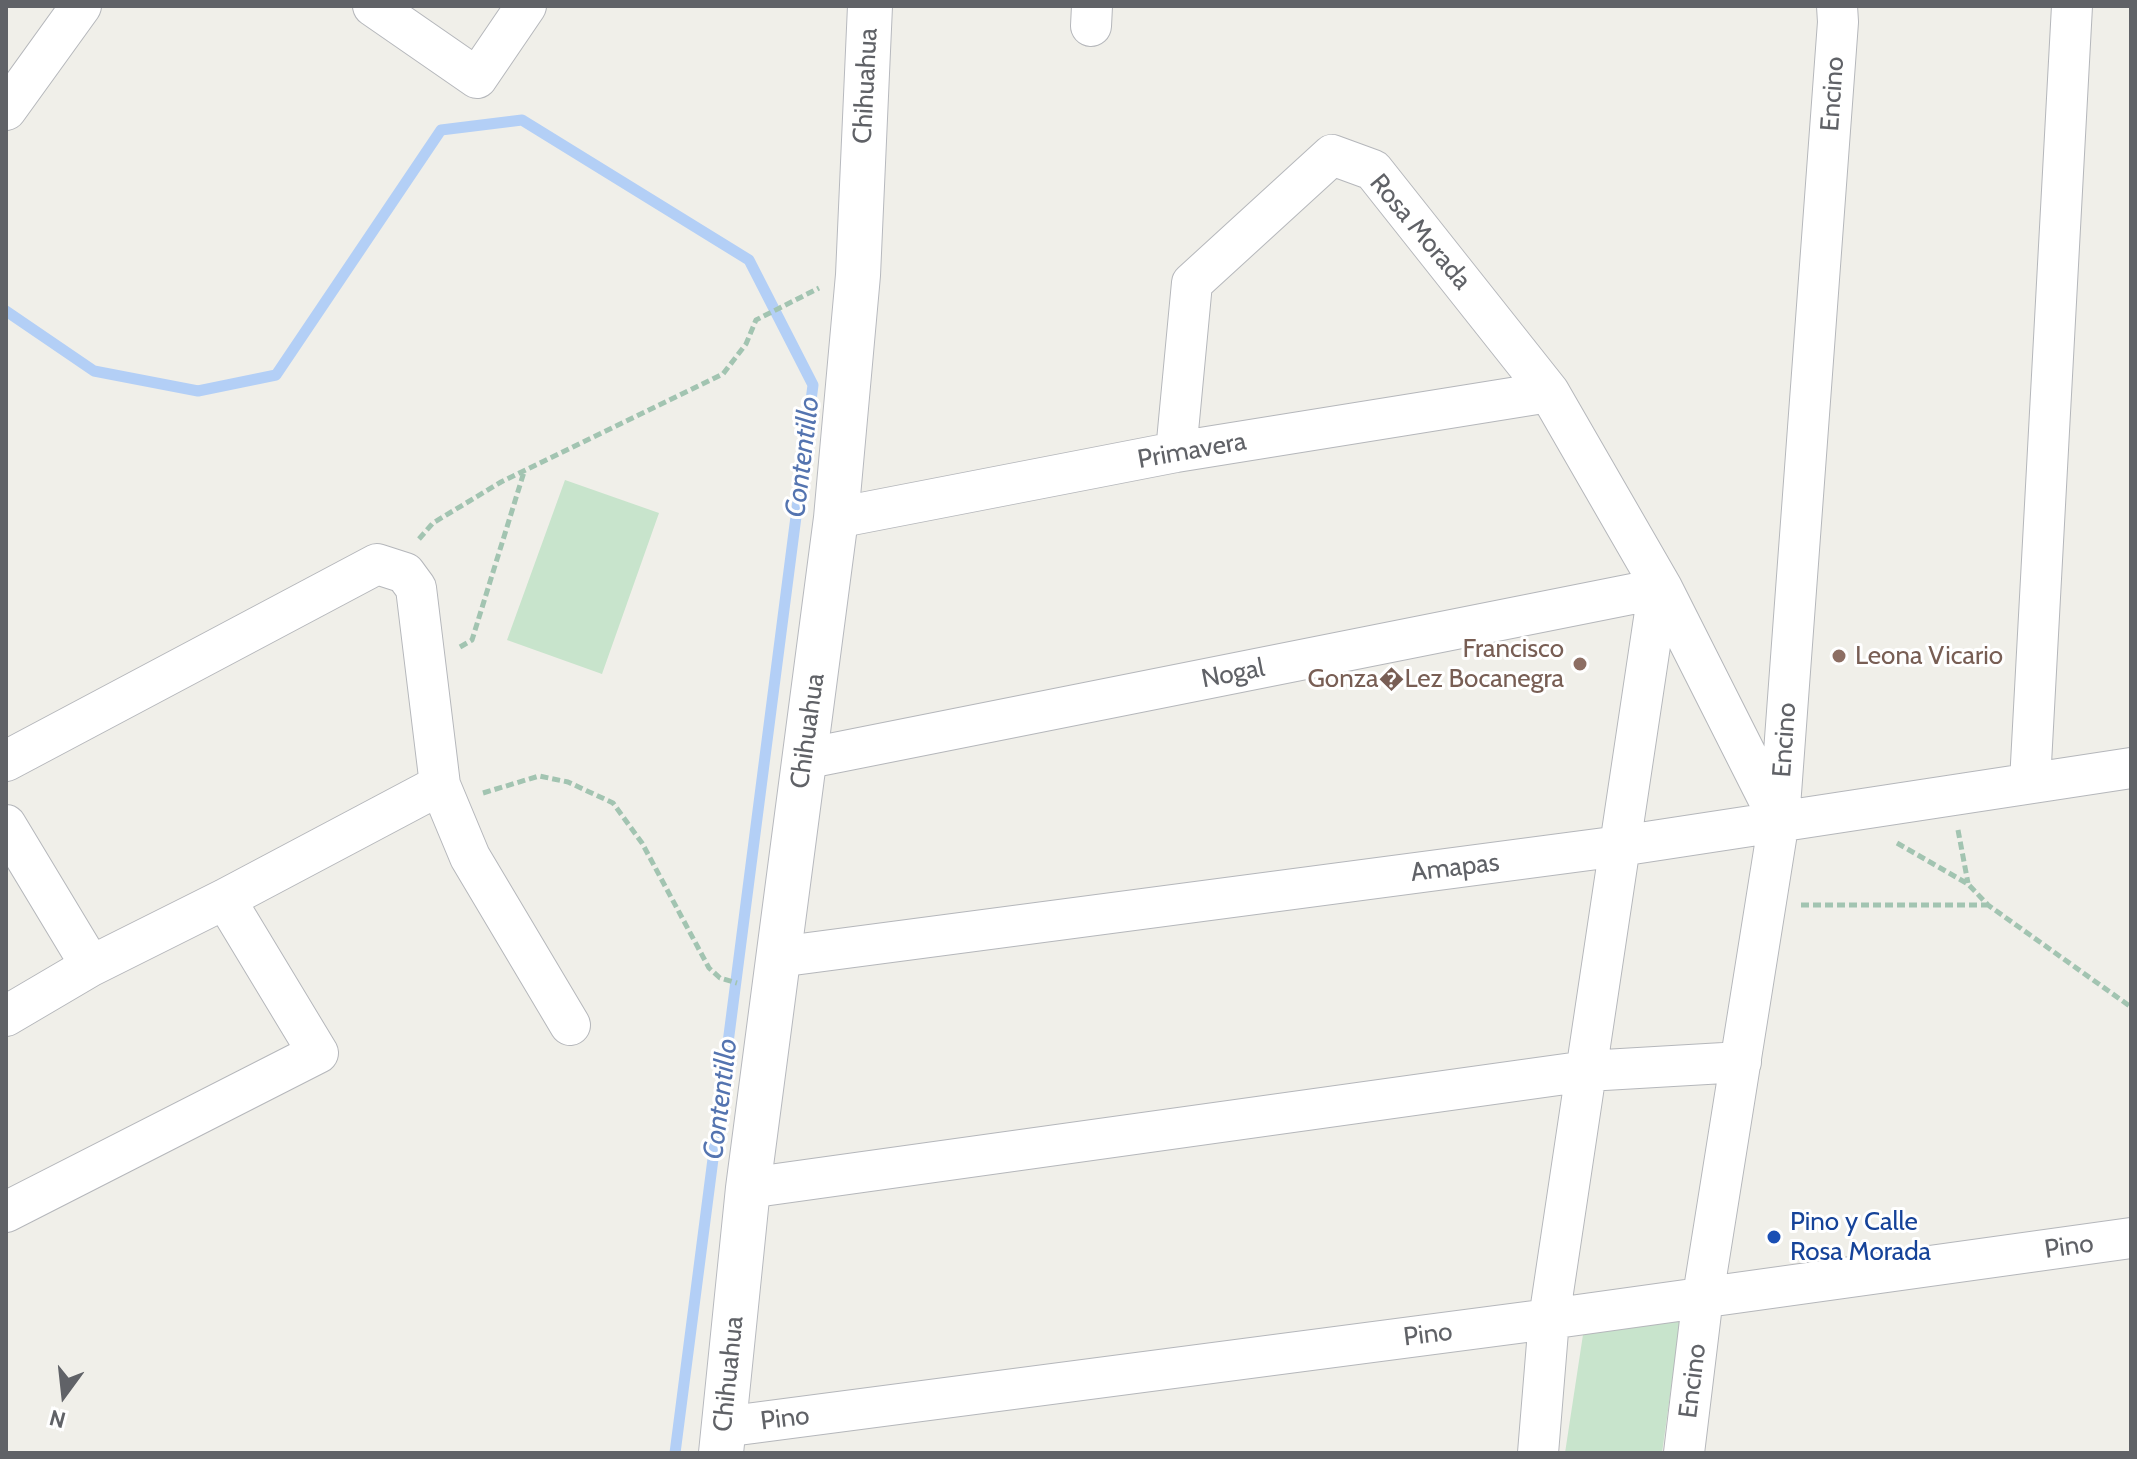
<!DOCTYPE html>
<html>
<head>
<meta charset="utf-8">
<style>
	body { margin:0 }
	#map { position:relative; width:2137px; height:1459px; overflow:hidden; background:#f0efe9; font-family:Cabin,sans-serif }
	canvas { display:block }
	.frame { position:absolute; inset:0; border:8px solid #606267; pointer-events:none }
	.north { position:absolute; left:24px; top:1355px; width:80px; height:80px; -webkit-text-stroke:6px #fff; paint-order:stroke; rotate:195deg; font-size:22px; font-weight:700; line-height:32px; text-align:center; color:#606267 }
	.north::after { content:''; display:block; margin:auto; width:28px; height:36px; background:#606267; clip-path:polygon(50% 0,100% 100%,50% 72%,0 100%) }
</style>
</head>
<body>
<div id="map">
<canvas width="2137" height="1459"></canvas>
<div class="frame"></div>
<div class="north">N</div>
</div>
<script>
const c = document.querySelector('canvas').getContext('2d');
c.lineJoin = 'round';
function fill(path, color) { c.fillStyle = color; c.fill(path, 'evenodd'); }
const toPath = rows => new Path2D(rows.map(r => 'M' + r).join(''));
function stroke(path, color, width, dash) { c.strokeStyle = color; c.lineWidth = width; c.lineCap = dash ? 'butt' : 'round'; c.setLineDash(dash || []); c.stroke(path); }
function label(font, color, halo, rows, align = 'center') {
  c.font = font + ' Cabin,sans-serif'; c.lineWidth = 6; c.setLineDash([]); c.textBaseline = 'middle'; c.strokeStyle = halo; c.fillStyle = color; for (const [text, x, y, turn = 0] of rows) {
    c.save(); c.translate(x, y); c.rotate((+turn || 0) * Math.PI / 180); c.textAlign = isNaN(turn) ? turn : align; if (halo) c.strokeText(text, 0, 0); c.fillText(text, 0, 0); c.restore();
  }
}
const green = toPath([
	[565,480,659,513,602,674,507,640],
	[1682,1310,1662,1453,1565,1453,1584,1328]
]);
const stream = toPath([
	[6,311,94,371,198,391,276,375,441,130,522,120,749,260,813,385,675,1453]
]);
const path = toPath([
	[419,539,433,523,501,482,723,374,746,344,756,320,819,288],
	[460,647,472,640,524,472],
	[483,793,539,776,568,782,613,803,642,843,709,968,720,978,737,983],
	[1958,830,1968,883],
	[1897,843,1968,884,1988,905,2131,1007],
	[1801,905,1987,905]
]);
const street = toPath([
	[373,6,477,78,526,6],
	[1091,26,1092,6],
	[6,110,81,6],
	[1176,452,1192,283,1332,155,1373,170,1549,392,1662,588,1779,820],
	[836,518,1176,452,1549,392],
	[804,759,1662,588],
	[6,761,377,564,405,573,416,588,440,785,470,857,570,1025],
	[2030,782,2072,6],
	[6,825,91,966],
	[778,957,1620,846,2131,768],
	[6,1016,91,966,225,899,440,785],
	[748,1188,1587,1071,1741,1062],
	[6,1212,318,1053,225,899],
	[723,1427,1549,1319,2131,1238],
	[1538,1453,1549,1319,1655,612,1662,588],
	[1684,1453,1703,1296,1779,820,1838,22,1837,6]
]);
const secondary = toPath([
	[721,1453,748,1188,836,518,858,275,870,6]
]);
const markers = [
	[1839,656,8,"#8d6e63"],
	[1580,664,8,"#8d6e63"],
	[1774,1237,8,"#1a4fb4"]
];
const streetNames = [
	["Chihuahua",866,86,-87],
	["Encino",1833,94,-86],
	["Rosa Morada",1420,232,50],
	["Primavera",1192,451,-10],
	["Nogal",1233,674,-11],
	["Chihuahua",808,731,-82],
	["Encino",1785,740,-86],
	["Amapas",1455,868,-7],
	["Pino",2069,1247,-8],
	["Pino",1428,1335,-7],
	["Chihuahua",729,1374,-84],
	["Encino",1693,1381,-83],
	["Pino",785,1419,-7]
];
const educationNames = [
	["Francisco",1564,649],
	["Gonza�Lez Bocanegra",1564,679],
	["Leona Vicario",1855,656,"left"]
];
const transitNames = [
	["Pino y Calle",1790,1222],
	["Rosa Morada",1790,1252]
];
const waterNames = [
	["Contentillo",803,457,-83],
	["Contentillo",721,1099,-83]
];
fill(green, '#c8e4cc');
stroke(stream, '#b3cff6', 11);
stroke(street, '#b5b7bb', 42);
stroke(secondary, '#b7b9be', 46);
stroke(path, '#a2c4b1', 5, [8, 4]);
stroke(street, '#fff', 40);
stroke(secondary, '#fff', 44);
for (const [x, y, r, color] of markers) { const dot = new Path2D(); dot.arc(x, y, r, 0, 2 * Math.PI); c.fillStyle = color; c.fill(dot); stroke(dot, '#fff', 3); }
label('26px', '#606267', '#fff', streetNames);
label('26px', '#785e54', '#fff', educationNames, 'right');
label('26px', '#164399', '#fff', transitNames, 'left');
label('italic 28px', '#5474b0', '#fff', waterNames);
</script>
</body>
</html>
